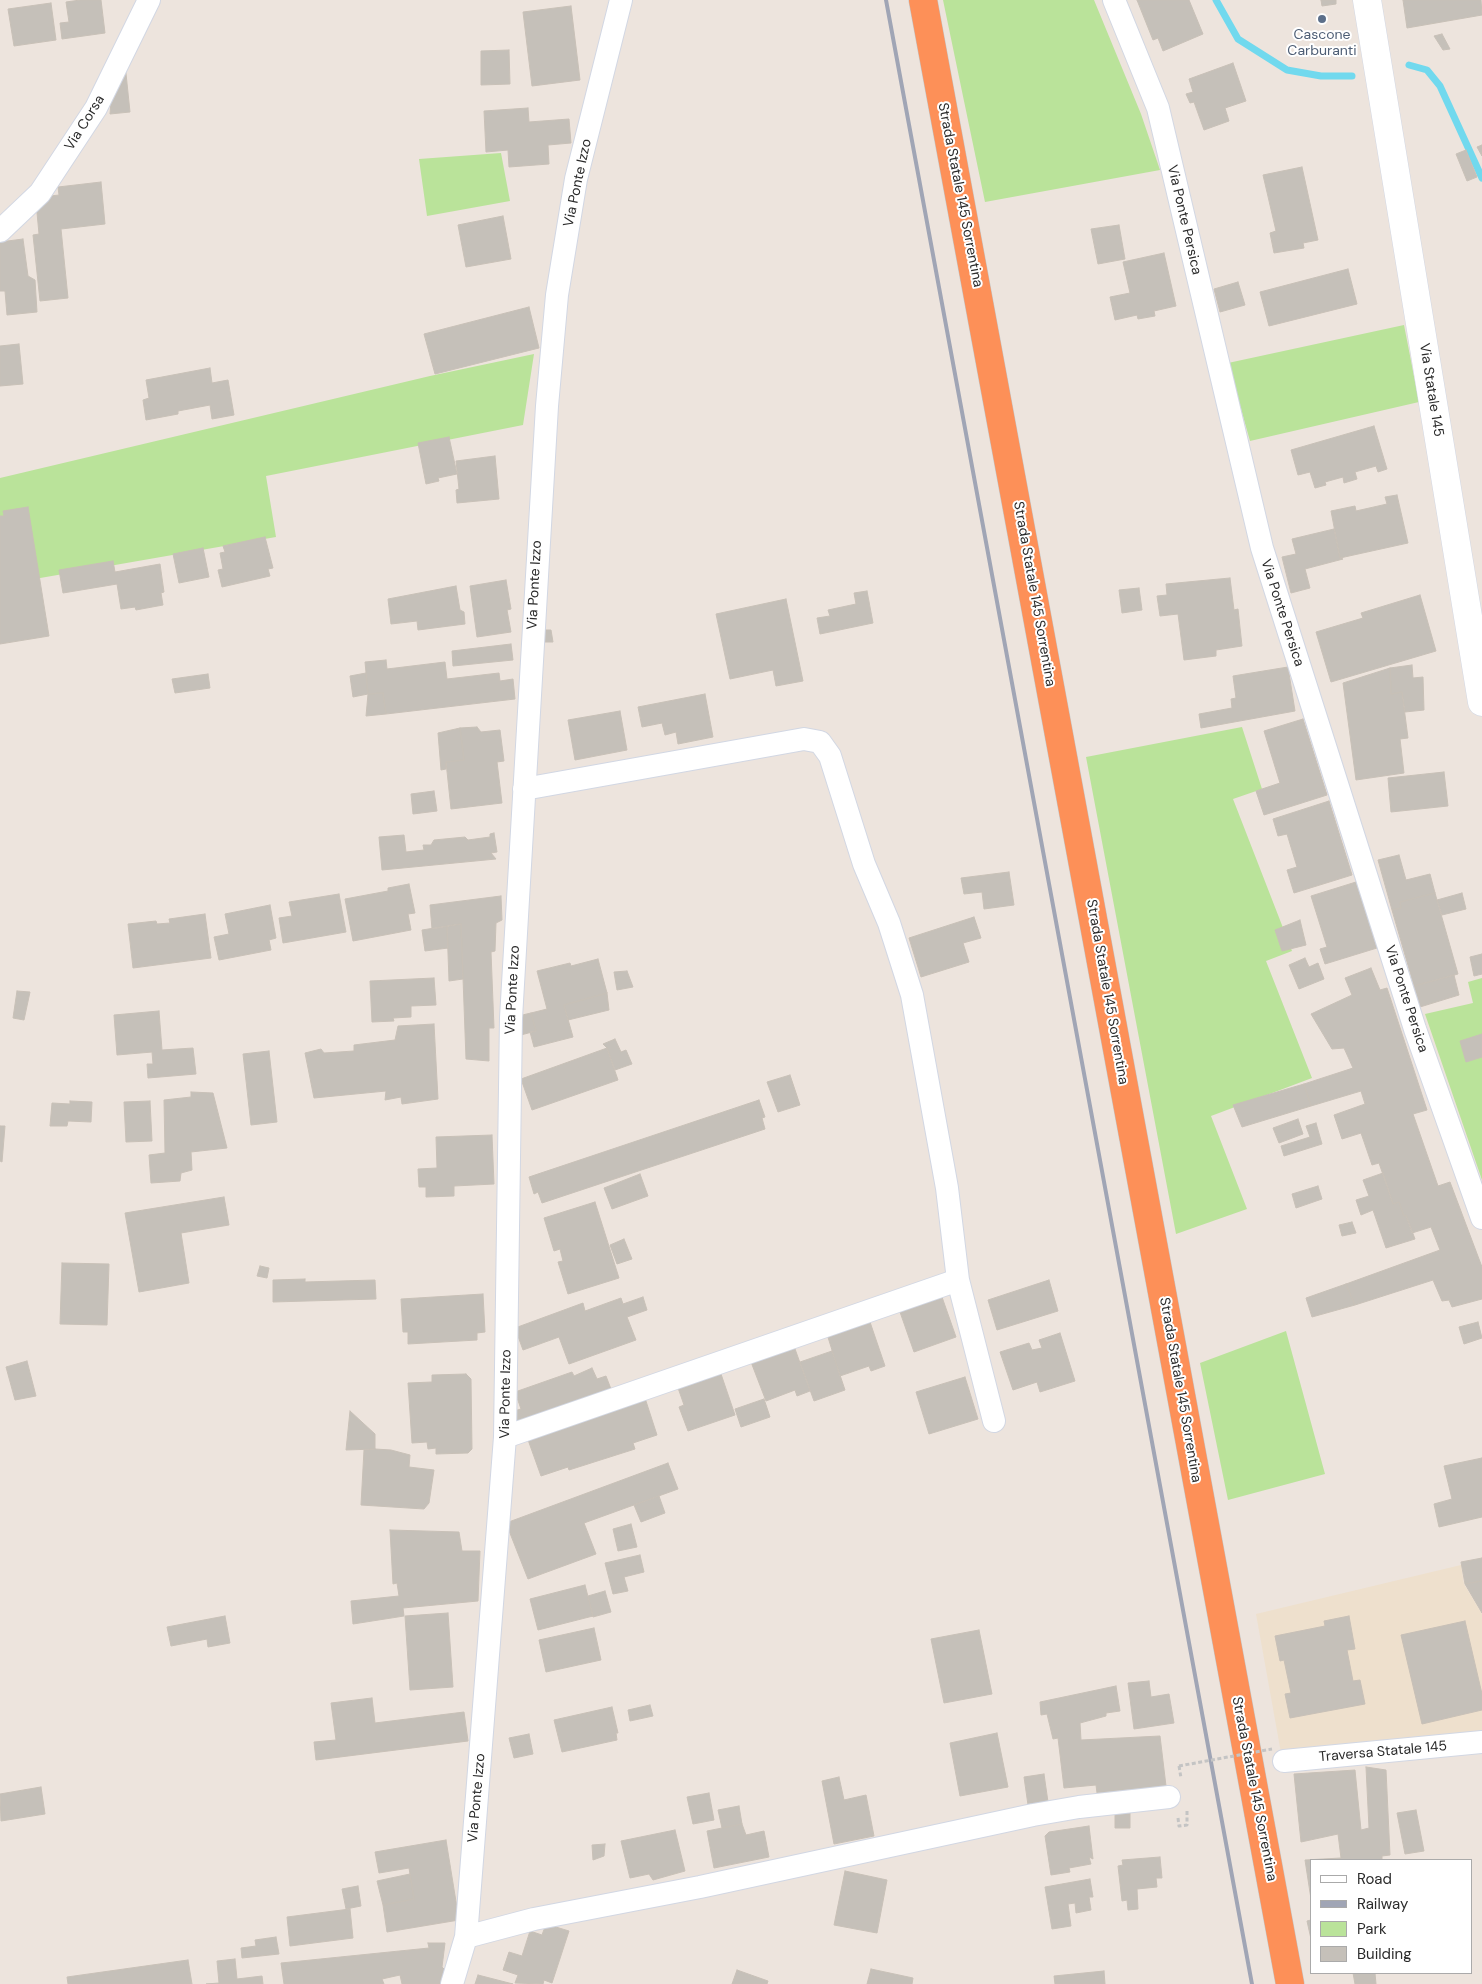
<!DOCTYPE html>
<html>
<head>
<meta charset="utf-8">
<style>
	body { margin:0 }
	#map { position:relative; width:1482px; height:1984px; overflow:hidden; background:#ede4dd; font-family:"DM Sans",sans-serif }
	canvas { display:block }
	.legend { position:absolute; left:1310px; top:1859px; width:162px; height:115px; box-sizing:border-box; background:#fff; border:1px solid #aaa; margin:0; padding:6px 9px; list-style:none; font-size:15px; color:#2b2b2b }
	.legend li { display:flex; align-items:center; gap:10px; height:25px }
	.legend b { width:25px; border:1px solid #aaa }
</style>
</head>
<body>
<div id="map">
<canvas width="1482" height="1984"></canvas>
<ul class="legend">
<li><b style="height:6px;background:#fff"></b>Road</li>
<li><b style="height:6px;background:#a0a5b5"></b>Railway</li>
<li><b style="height:14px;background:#bae39a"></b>Park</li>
<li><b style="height:14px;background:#c5c0b9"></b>Building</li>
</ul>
</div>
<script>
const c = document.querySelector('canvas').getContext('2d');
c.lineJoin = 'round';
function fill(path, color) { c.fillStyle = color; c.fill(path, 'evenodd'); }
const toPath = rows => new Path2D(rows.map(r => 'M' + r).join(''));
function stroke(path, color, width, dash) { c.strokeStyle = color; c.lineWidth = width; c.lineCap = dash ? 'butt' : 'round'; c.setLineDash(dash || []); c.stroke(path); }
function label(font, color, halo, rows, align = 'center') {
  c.font = font + ' "DM Sans",sans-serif'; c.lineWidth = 4; c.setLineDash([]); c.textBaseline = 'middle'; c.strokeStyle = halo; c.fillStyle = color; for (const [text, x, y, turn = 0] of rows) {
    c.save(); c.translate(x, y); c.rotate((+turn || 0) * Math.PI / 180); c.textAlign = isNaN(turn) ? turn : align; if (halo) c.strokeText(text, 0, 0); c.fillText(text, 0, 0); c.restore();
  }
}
const education = toPath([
	[1461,1565,1464,1584,1482,1614,1482,1732,1281,1753,1256,1614]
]);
const green = toPath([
	[943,0,1094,0,1141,114,1160,170,985,202],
	[501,153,510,201,427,216,419,159],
	[1404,325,1419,402,1250,441,1228,363],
	[534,354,523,425,266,476,276,537,0,585,0,478,430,376],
	[1242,727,1262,789,1233,799,1292,951,1266,961,1312,1078,1211,1116,1247,1209,1176,1234,1086,757],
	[1482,978,1482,1180,1425,1014,1473,1003,1468,982],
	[1286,1331,1325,1474,1228,1500,1200,1363]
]);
const stream = toPath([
	[1216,0,1238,39,1287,70,1321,76,1352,76],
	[1409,65,1427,70,1440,86,1482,178]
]);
const building = toPath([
	[80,0,101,0,105,33,62,39,60,23,69,22,66,2,80,0],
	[1137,0,1189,0,1203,34,1163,51,1158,38,1153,40,1137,0],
	[1321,0,1336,0,1336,4,1322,6,1321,0],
	[1403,0,1481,0,1482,15,1407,28,1403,0],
	[51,3,56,40,14,46,8,9,51,3],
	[571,6,580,80,532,86,523,12,571,6],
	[1442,34,1450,49,1443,50,1434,36,1442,34],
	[509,50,510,84,481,85,481,51,509,50],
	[1233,63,1246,101,1225,108,1229,121,1204,130,1194,102,1190,103,1186,94,1193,92,1189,79,1233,63],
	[125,64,130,112,110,114,112,89,125,64],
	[528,108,529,122,569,119,571,143,548,145,549,164,509,167,508,150,486,152,484,111,528,108],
	[1482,145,1482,156,1477,147,1482,145],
	[1466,150,1477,177,1467,181,1456,154,1466,150],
	[1302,167,1318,240,1303,243,1304,248,1274,253,1270,233,1276,231,1263,175,1302,167],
	[101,182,105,224,61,229,68,298,40,301,33,235,39,234,36,202,42,197,59,195,58,187,101,182],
	[503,216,511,259,466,267,458,225,503,216],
	[1119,225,1125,259,1098,264,1091,229,1119,225],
	[23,239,28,276,35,280,37,312,7,315,5,291,0,291,0,242,23,239],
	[1164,253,1176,306,1154,311,1155,316,1138,319,1137,315,1115,320,1110,297,1130,293,1123,262,1164,253],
	[1348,269,1357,304,1269,326,1260,292,1348,269],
	[1238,282,1245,305,1220,312,1214,289,1238,282],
	[529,307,539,348,435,374,424,334,529,307],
	[19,344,23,384,0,386,0,346,19,344],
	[210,368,212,383,228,380,234,415,212,419,210,405,178,411,178,414,146,420,143,400,149,398,146,380,210,368],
	[1374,426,1387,469,1378,472,1376,466,1355,472,1357,479,1344,483,1343,477,1325,482,1326,485,1315,488,1310,472,1298,475,1291,450,1374,426],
	[449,437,457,474,438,478,439,481,426,484,418,443,449,437],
	[495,456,499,499,457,503,456,490,459,489,456,461,495,456],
	[1397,495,1408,543,1340,558,1331,511,1355,506,1356,511,1387,504,1385,497,1397,495],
	[28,507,49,636,0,644,0,516,4,516,3,511,28,507],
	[1334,529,1340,558,1343,559,1305,569,1310,588,1291,593,1282,557,1296,554,1292,539,1334,529],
	[265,537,273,568,268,569,270,576,222,587,218,570,223,569,220,553,225,552,223,546,265,537],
	[203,548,209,577,179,583,173,554,203,548],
	[113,561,115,572,160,564,164,592,161,593,163,605,136,610,135,607,121,609,117,584,63,593,59,570,113,561],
	[1230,578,1234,610,1238,609,1242,646,1216,650,1216,656,1184,660,1178,614,1160,616,1157,596,1167,595,1166,584,1230,578],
	[506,580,511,609,507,610,511,632,477,637,470,586,506,580],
	[456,586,460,610,464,612,465,624,418,630,417,621,391,624,388,599,456,586],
	[1139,588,1142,610,1122,613,1119,590,1139,588],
	[867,591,873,623,820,634,817,618,830,616,828,610,856,604,854,593,867,591],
	[1420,595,1436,651,1331,682,1316,632,1363,618,1361,613,1420,595],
	[786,599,803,681,776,686,773,670,730,679,716,614,786,599],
	[542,630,551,630,553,642,543,642,542,630],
	[511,644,513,660,453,666,452,651,511,644],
	[386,660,387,669,445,662,447,679,499,673,500,681,513,679,515,699,386,714,383,693,368,694,365,662,386,660],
	[1412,665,1413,678,1423,677,1424,710,1405,712,1402,692,1391,694,1390,668,1412,665],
	[1288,667,1295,711,1201,728,1199,714,1232,708,1231,699,1236,698,1233,676,1288,667],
	[1390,668,1391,694,1402,692,1408,738,1400,739,1404,773,1356,780,1343,683,1390,668],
	[366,673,368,694,353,697,350,676,366,673],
	[208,674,210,688,175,693,172,679,208,674],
	[383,693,386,714,366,716,368,694,383,693],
	[705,694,713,737,678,744,676,732,665,735,662,723,642,727,638,707,705,694],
	[620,711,627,750,575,760,568,720,620,711],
	[1303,719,1327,795,1264,815,1256,791,1280,783,1264,731,1303,719],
	[477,727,481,732,500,730,504,761,497,762,502,803,451,809,446,762,464,760,460,728,477,727],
	[460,728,464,760,446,762,446,769,441,770,438,733,460,728],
	[1444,772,1448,806,1391,812,1388,778,1444,772],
	[434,791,437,811,413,814,411,794,434,791],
	[1329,801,1352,875,1294,893,1287,870,1297,867,1287,834,1278,836,1273,819,1329,801],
	[494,833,497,852,491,853,496,859,382,870,379,837,404,835,406,852,424,850,423,845,431,845,434,840,465,837,468,840,490,837,490,834,494,833],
	[1399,855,1406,880,1430,874,1435,893,1400,902,1401,908,1392,910,1378,860,1399,855],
	[1009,872,1014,905,984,909,982,892,964,894,961,878,1009,872],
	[1356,882,1377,948,1325,964,1320,949,1327,947,1311,896,1356,882],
	[409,884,415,913,408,914,411,930,353,941,345,899,388,891,388,888,409,884],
	[1435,893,1458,974,1414,986,1392,910,1401,908,1400,902,1435,893],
	[1462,893,1466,909,1442,915,1437,900,1462,893],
	[339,894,346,932,283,943,279,918,292,916,289,902,339,894],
	[501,896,502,920,496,923,495,951,491,952,494,1028,489,1028,489,1061,466,1059,461,924,432,929,430,905,501,896],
	[270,905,276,938,269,940,271,950,219,960,214,937,229,934,225,914,270,905],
	[205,914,211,958,133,968,128,924,156,921,157,924,170,923,169,919,205,914],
	[974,917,981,938,963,943,969,962,921,977,909,938,974,917],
	[1300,920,1306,945,1282,951,1275,930,1300,920],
	[461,924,463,979,449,981,447,926,461,924],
	[447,926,448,948,425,951,422,930,447,926],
	[1482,954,1482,974,1474,976,1470,957,1482,954],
	[1305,958,1309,967,1318,963,1324,979,1299,989,1289,965,1305,958],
	[598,959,607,993,564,1005,573,1037,534,1047,530,1032,536,1031,531,1013,547,1009,537,971,570,963,571,966,598,959],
	[1371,968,1380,990,1387,988,1427,1110,1413,1114,1438,1186,1450,1182,1482,1267,1482,1299,1452,1307,1449,1300,1442,1301,1433,1280,1355,1305,1346,1284,1440,1250,1431,1227,1412,1233,1406,1215,1404,1216,1399,1202,1393,1204,1379,1163,1372,1165,1361,1133,1342,1139,1334,1115,1365,1104,1361,1091,1311,1106,1304,1084,1353,1068,1344,1048,1332,1049,1311,1014,1352,995,1345,978,1371,968],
	[627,971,633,987,617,990,614,972,627,971],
	[1454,975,1459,995,1420,1007,1414,986,1454,975],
	[434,978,436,1005,411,1006,411,1017,393,1018,394,1021,372,1022,370,981,434,978],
	[17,991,30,992,24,1020,13,1018,17,991],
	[607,993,609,1010,568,1020,564,1005,607,993],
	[159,1011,162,1050,193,1048,196,1074,148,1078,147,1064,153,1064,152,1052,117,1055,114,1015,159,1011],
	[531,1013,536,1031,517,1036,518,1016,531,1013],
	[434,1024,438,1099,402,1104,401,1097,385,1100,386,1091,314,1098,305,1053,321,1049,324,1053,354,1051,354,1045,395,1040,398,1026,434,1024],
	[1482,1034,1482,1057,1466,1062,1460,1041,1482,1034],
	[615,1039,621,1052,626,1050,632,1064,615,1070,607,1048,603,1044,615,1039],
	[607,1048,618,1080,532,1110,521,1079,607,1048],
	[269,1051,277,1122,251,1125,243,1054,269,1051],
	[790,1075,800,1105,778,1112,767,1082,790,1075],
	[1304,1084,1311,1106,1242,1127,1233,1105,1304,1084],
	[191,1092,213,1093,227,1148,191,1152,192,1170,181,1173,180,1181,151,1183,149,1155,165,1153,164,1100,191,1097,191,1092],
	[759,1100,765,1117,762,1118,765,1129,542,1203,538,1192,534,1194,529,1177,759,1100],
	[70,1101,92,1102,91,1122,68,1121,67,1126,50,1126,52,1103,70,1104,70,1101],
	[150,1101,152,1141,126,1142,124,1102,150,1101],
	[1298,1119,1303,1134,1279,1143,1273,1128,1298,1119],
	[1316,1123,1322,1144,1284,1156,1281,1146,1310,1137,1306,1126,1316,1123],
	[0,1126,5,1126,2,1162,0,1161,0,1126],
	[492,1135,494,1184,454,1186,454,1196,426,1197,426,1187,419,1187,418,1169,437,1168,436,1137,492,1135],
	[1383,1173,1393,1204,1399,1202,1404,1216,1406,1215,1415,1239,1386,1248,1373,1210,1361,1215,1356,1200,1369,1196,1363,1180,1383,1173],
	[640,1174,648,1196,612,1209,604,1188,640,1174],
	[1318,1186,1322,1199,1296,1208,1292,1194,1318,1186],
	[224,1197,229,1225,181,1233,189,1283,139,1292,125,1213,224,1197],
	[595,1202,619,1278,568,1294,558,1262,563,1261,560,1249,554,1251,544,1218,595,1202],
	[1352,1222,1356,1233,1342,1236,1339,1225,1352,1222],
	[624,1239,632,1259,617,1264,610,1245,624,1239],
	[62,1263,109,1264,107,1325,60,1324,62,1263],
	[260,1266,269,1268,267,1278,257,1276,260,1266],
	[305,1279,305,1282,375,1280,376,1299,273,1302,273,1280,305,1279],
	[1049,1280,1058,1311,997,1330,988,1300,1049,1280],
	[1346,1284,1355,1305,1312,1317,1306,1298,1346,1284],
	[483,1294,485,1332,477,1333,477,1340,408,1344,408,1332,403,1332,401,1299,483,1294],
	[643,1297,647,1310,627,1317,636,1340,569,1364,559,1337,523,1350,515,1328,583,1303,585,1311,621,1298,623,1304,643,1297],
	[942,1297,956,1337,914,1352,900,1312,942,1297],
	[869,1319,885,1366,871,1371,869,1366,840,1376,827,1334,869,1319],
	[1478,1322,1482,1338,1464,1344,1459,1327,1478,1322],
	[1060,1333,1075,1381,1040,1392,1037,1382,1013,1390,1000,1352,1029,1343,1032,1350,1042,1348,1039,1340,1060,1333],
	[794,1346,810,1391,797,1396,795,1390,766,1401,751,1362,794,1346],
	[832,1351,845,1390,814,1401,800,1362,832,1351],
	[27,1361,36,1396,15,1400,6,1367,27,1361],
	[592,1368,597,1379,606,1376,611,1389,511,1424,507,1413,521,1409,515,1392,572,1372,574,1376,592,1368],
	[720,1371,735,1415,688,1431,679,1407,684,1405,677,1385,720,1371],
	[466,1374,471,1379,472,1449,468,1453,436,1454,436,1448,428,1449,427,1442,412,1443,408,1383,432,1382,432,1375,466,1374],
	[965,1377,978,1419,929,1434,916,1392,965,1377],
	[644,1395,657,1435,633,1443,635,1449,569,1470,568,1467,541,1476,527,1437,644,1395],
	[764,1399,770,1417,741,1427,735,1409,764,1399],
	[350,1411,375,1434,375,1449,346,1450,350,1411],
	[375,1449,391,1450,410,1455,409,1467,434,1470,429,1503,424,1509,361,1505,364,1450,375,1449],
	[1482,1458,1482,1517,1439,1527,1434,1504,1452,1499,1444,1466,1482,1458],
	[668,1463,678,1489,584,1523,596,1554,528,1579,506,1523,668,1463],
	[659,1496,665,1513,641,1522,634,1505,659,1496],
	[631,1524,637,1547,618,1551,613,1529,631,1524],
	[390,1530,459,1532,462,1551,480,1551,478,1601,403,1608,404,1616,353,1624,351,1601,399,1596,397,1583,393,1584,390,1530],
	[640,1555,644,1572,624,1577,628,1591,613,1594,605,1563,640,1555],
	[1482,1558,1482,1581,1465,1584,1461,1562,1482,1558],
	[1482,1581,1482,1613,1465,1584,1482,1581],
	[585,1585,593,1616,538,1630,530,1599,585,1585],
	[605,1591,611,1612,593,1617,588,1596,605,1591],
	[448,1613,453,1687,410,1690,405,1616,448,1613],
	[225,1616,230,1643,208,1647,207,1639,171,1646,167,1627,225,1616],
	[1349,1616,1355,1649,1347,1650,1353,1681,1360,1680,1365,1704,1290,1718,1285,1694,1291,1693,1284,1660,1280,1661,1275,1636,1325,1626,1324,1621,1349,1616],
	[1465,1621,1482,1694,1482,1710,1422,1724,1401,1635,1465,1621],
	[594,1628,601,1660,546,1672,539,1640,594,1628],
	[979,1630,992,1694,944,1703,931,1639,979,1630],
	[1149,1681,1151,1697,1169,1694,1174,1723,1134,1729,1128,1683,1149,1681],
	[1116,1686,1120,1711,1106,1713,1106,1716,1080,1723,1081,1740,1160,1736,1166,1786,1097,1793,1096,1785,1064,1788,1058,1738,1053,1739,1047,1714,1041,1715,1040,1702,1116,1686],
	[372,1698,375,1723,464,1712,468,1741,316,1760,314,1742,336,1740,331,1703,372,1698],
	[650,1705,653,1716,630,1721,628,1710,650,1705],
	[612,1707,618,1733,616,1733,617,1740,562,1752,554,1720,612,1707],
	[997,1733,1008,1787,960,1796,950,1743,997,1733],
	[529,1734,533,1754,514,1758,509,1738,529,1734],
	[1366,1767,1386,1770,1390,1855,1382,1856,1382,1860,1311,1860,1311,1899,1305,1860,1341,1858,1338,1834,1301,1842,1294,1774,1355,1770,1361,1830,1369,1828,1366,1767],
	[1044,1774,1048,1802,1028,1805,1024,1777,1044,1774],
	[839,1777,844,1800,866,1795,874,1836,834,1844,822,1781,839,1777],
	[41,1787,45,1814,1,1821,0,1794,41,1787],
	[709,1793,714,1820,693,1824,687,1797,709,1793],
	[739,1806,742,1824,722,1828,718,1810,739,1806],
	[1416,1810,1424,1851,1405,1854,1397,1813,1416,1810],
	[1130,1811,1130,1828,1115,1828,1115,1812,1130,1811],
	[742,1824,746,1835,764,1831,769,1857,714,1868,707,1831,742,1824],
	[1089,1826,1093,1859,1089,1857,1091,1864,1069,1868,1070,1872,1051,1875,1045,1836,1049,1832,1089,1826],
	[675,1830,685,1871,653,1880,649,1874,630,1878,621,1841,675,1830],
	[446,1840,459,1920,387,1932,383,1905,414,1899,409,1868,379,1873,375,1852,446,1840],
	[605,1844,604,1856,593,1860,592,1845,605,1844],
	[1160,1857,1162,1878,1156,1878,1157,1887,1137,1889,1138,1909,1128,1910,1127,1900,1122,1901,1118,1866,1123,1865,1122,1860,1160,1857],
	[845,1871,887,1880,877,1933,834,1925,845,1871],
	[410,1874,414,1899,383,1905,377,1881,410,1874],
	[1090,1879,1093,1897,1089,1897,1091,1910,1076,1913,1075,1903,1068,1904,1071,1926,1052,1929,1045,1887,1090,1879],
	[358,1886,361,1906,346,1909,342,1889,358,1886],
	[350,1909,353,1938,290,1946,287,1917,350,1909],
	[1311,1920,1311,1939,1307,1921,1311,1920],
	[546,1924,569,1931,552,1983,544,1980,543,1984,515,1983,518,1975,503,1970,509,1952,522,1956,530,1931,542,1935,546,1924],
	[276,1937,279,1954,242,1958,241,1948,256,1946,255,1940,276,1937],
	[428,1943,445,1943,442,1967,447,1972,443,1984,402,1984,400,1975,382,1979,384,1984,284,1984,281,1963,429,1948,428,1943],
	[235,1959,237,1979,262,1976,263,1984,206,1984,219,1983,217,1961,235,1959],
	[188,1960,192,1984,68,1984,67,1977,188,1960],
	[871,1969,913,1978,912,1984,867,1984,871,1969],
	[737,1970,768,1981,767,1984,732,1984,737,1970],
	[1104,1971,1105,1984,1055,1984,1054,1976,1104,1971],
	[1353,1973,1375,1973,1376,1984,1355,1984,1353,1973],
	[478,1975,513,1984,475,1984,478,1975]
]);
const path = toPath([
	[1179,1766,1181,1778],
	[1178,1818,1179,1826,1187,1825,1187,1811]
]);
const street = toPath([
	[1114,0,1158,108,1262,548,1415,1029,1482,1218],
	[0,231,40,193,96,108,149,0],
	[524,789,804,739,820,742,830,756,864,864,889,923,912,995,947,1188,958,1280,994,1421],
	[505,1437,958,1280],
	[1284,1761,1482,1742],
	[466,1937,534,1919,700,1887,1033,1815,1079,1807,1169,1797],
	[452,1984,466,1937,505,1437,511,1018,547,406,557,295,576,179,621,0]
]);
const secondary = toPath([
	[1367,0,1482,702]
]);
const highway = toPath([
	[923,0,1290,1984]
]);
const rail = toPath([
	[886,0,1252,1984]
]);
const pathBridge = toPath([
	[1179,1766,1272,1749]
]);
const markers = [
	[1322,19,5,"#5c6f8a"]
];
const serviceNames = [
	["Cascone",1322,35],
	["Carburanti",1322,51]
];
const streetNames = [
	["Via Corsa",85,123,-58],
	["Via Ponte Izzo",578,183,-78],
	["Strada Statale 145 Sorrentina",960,195,79],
	["Via Ponte Persica",1184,220,77],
	["Via Statale 145",1431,390,81],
	["Via Ponte Izzo",535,585,-87],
	["Strada Statale 145 Sorrentina",1034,594,80],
	["Via Ponte Persica",1282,613,72],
	["Via Ponte Izzo",513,990,-87],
	["Strada Statale 145 Sorrentina",1107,992,80],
	["Via Ponte Persica",1406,999,72],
	["Strada Statale 145 Sorrentina",1180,1390,80],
	["Via Ponte Izzo",506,1394,-89],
	["Traversa Statale 145",1383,1752,-5],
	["Strada Statale 145 Sorrentina",1254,1789,79],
	["Via Ponte Izzo",477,1798,-85]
];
fill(education, '#eee0cd');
fill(green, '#bae39a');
stroke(stream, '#71d9ee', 7);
fill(building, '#c5c0b9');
stroke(building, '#c8c0b7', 1);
stroke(street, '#d2d7e3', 24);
stroke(secondary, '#d2d7e3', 29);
stroke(highway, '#c4c4c4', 29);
stroke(path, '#c4c4c4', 3, [4, 2.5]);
stroke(street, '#fff', 22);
stroke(secondary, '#fff', 28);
stroke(highway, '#fd9058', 28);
stroke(rail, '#a0a5b5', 4);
stroke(pathBridge, '#c4c4c4', 3, [4, 2.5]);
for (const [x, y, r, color] of markers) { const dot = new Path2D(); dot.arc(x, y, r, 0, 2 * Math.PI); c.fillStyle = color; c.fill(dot); stroke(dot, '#fff', 2); }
label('14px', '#4e5e75', '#fff', serviceNames);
label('14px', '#2b2b2b', '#fff', streetNames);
</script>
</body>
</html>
